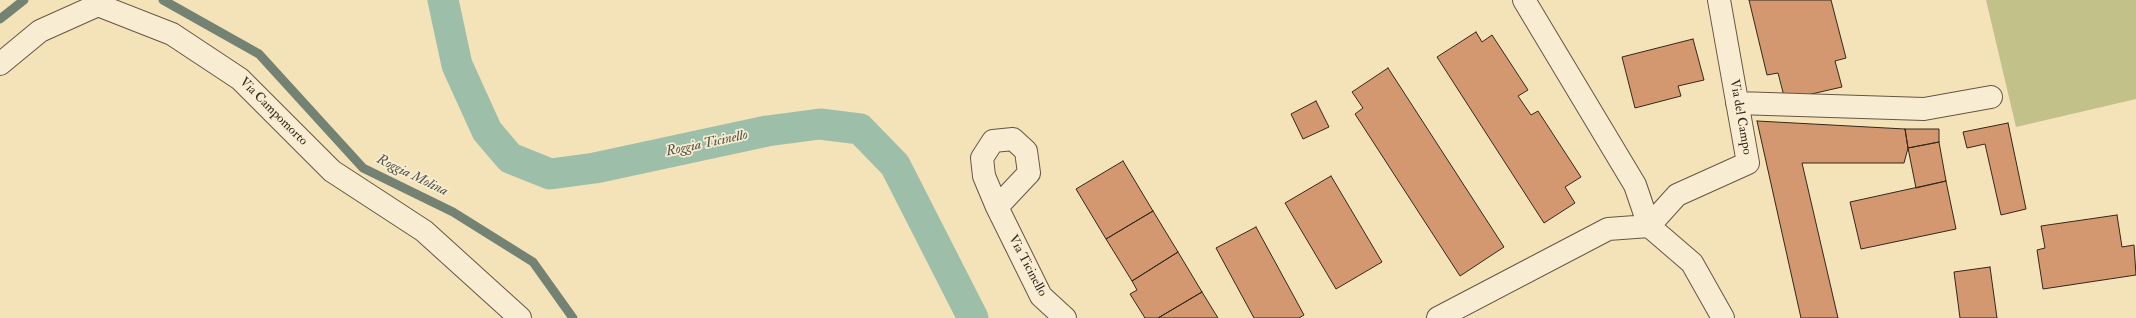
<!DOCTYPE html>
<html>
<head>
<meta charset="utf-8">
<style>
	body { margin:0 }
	canvas { display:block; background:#f4e3b9 }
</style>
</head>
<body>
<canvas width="2136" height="318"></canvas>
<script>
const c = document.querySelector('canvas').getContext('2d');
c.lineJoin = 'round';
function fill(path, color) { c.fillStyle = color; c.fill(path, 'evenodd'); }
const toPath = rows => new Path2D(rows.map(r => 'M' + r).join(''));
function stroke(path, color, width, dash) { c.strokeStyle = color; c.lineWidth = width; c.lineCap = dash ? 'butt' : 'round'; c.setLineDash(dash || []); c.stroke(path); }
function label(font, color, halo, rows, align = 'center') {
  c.font = font + ' "IM FELL Double Pica",serif'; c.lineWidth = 3.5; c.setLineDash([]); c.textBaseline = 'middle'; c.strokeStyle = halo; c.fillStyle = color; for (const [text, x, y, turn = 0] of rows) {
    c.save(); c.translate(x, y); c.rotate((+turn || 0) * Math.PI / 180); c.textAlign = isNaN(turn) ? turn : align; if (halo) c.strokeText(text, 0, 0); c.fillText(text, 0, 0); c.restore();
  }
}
const green = toPath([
	[1986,0,2136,0,2136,99,2016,127]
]);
const stream = toPath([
	[163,0,259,54,363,168,453,212,533,262,573,318],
	[0,19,24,0]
]);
const canal = toPath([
	[443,0,457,65,487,131,510,158,550,174,595,168,767,131,820,124,860,129,895,165,973,318]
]);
const building = toPath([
	[1749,0,1831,0,1846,58,1835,61,1842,87,1785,100,1778,73,1767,75,1749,0],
	[1476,32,1482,42,1492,35,1528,90,1518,96,1531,115,1538,111,1581,177,1565,187,1575,203,1544,223,1437,57,1476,32],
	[1693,39,1704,80,1678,86,1681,96,1635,108,1622,57,1693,39],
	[1388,68,1504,247,1460,276,1355,114,1363,108,1352,92,1388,68],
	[1316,101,1329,127,1303,139,1291,114,1316,101],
	[1757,121,1905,129,1908,148,1904,163,1802,163,1838,318,1801,318,1757,121],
	[2008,123,2026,209,2001,215,1985,144,1967,148,1963,132,2008,123],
	[1905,129,1939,129,1939,142,1908,148,1905,129],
	[1939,142,1946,181,1916,188,1908,148,1939,142],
	[1123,161,1153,211,1106,239,1076,189,1123,161],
	[1331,176,1382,262,1336,289,1285,203,1331,176],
	[1946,181,1956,229,1861,249,1850,202,1946,181],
	[1153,211,1178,252,1132,281,1106,239,1153,211],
	[2117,215,2122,247,2134,245,2136,275,2043,289,2037,250,2045,248,2041,226,2117,215],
	[1256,227,1304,315,1299,318,1254,318,1216,248,1256,227],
	[1178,252,1202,292,1158,318,1145,318,1130,294,1137,290,1132,281,1178,252],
	[1990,267,1997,318,1960,318,1954,272,1990,267],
	[1202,292,1218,318,1158,318,1202,292]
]);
const minor = toPath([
	[1524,0,1635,185,1649,226,1692,263,1723,318],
	[0,64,40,31,98,5,172,34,240,79,332,171,424,231,520,318],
	[1737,103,1924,109,1991,97],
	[997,207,1029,173,1026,151,1013,139,993,141,982,158,984,176,997,207,1041,296,1065,318],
	[1649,226,1677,195,1748,163,1719,0],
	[1438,318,1608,229,1649,226]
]);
const streetNames = [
	["Via Campomorto",273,112,45],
	["Via del Campo",1740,117,80],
	["Via Ticinello",1027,266,62]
];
const waterNames = [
	["Roggia Ticinello",707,144,-12],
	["Roggia Molina",412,176,26]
];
fill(green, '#c2c18a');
stroke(stream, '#738272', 9);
stroke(canal, '#9dbfaa', 31);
fill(building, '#d39870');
stroke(building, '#35271d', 1);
stroke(minor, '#655644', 24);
stroke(minor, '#f8edd2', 22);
label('13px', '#35271d', '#f8edd2', streetNames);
label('italic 14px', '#545547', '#f8edd2', waterNames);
</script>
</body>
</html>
